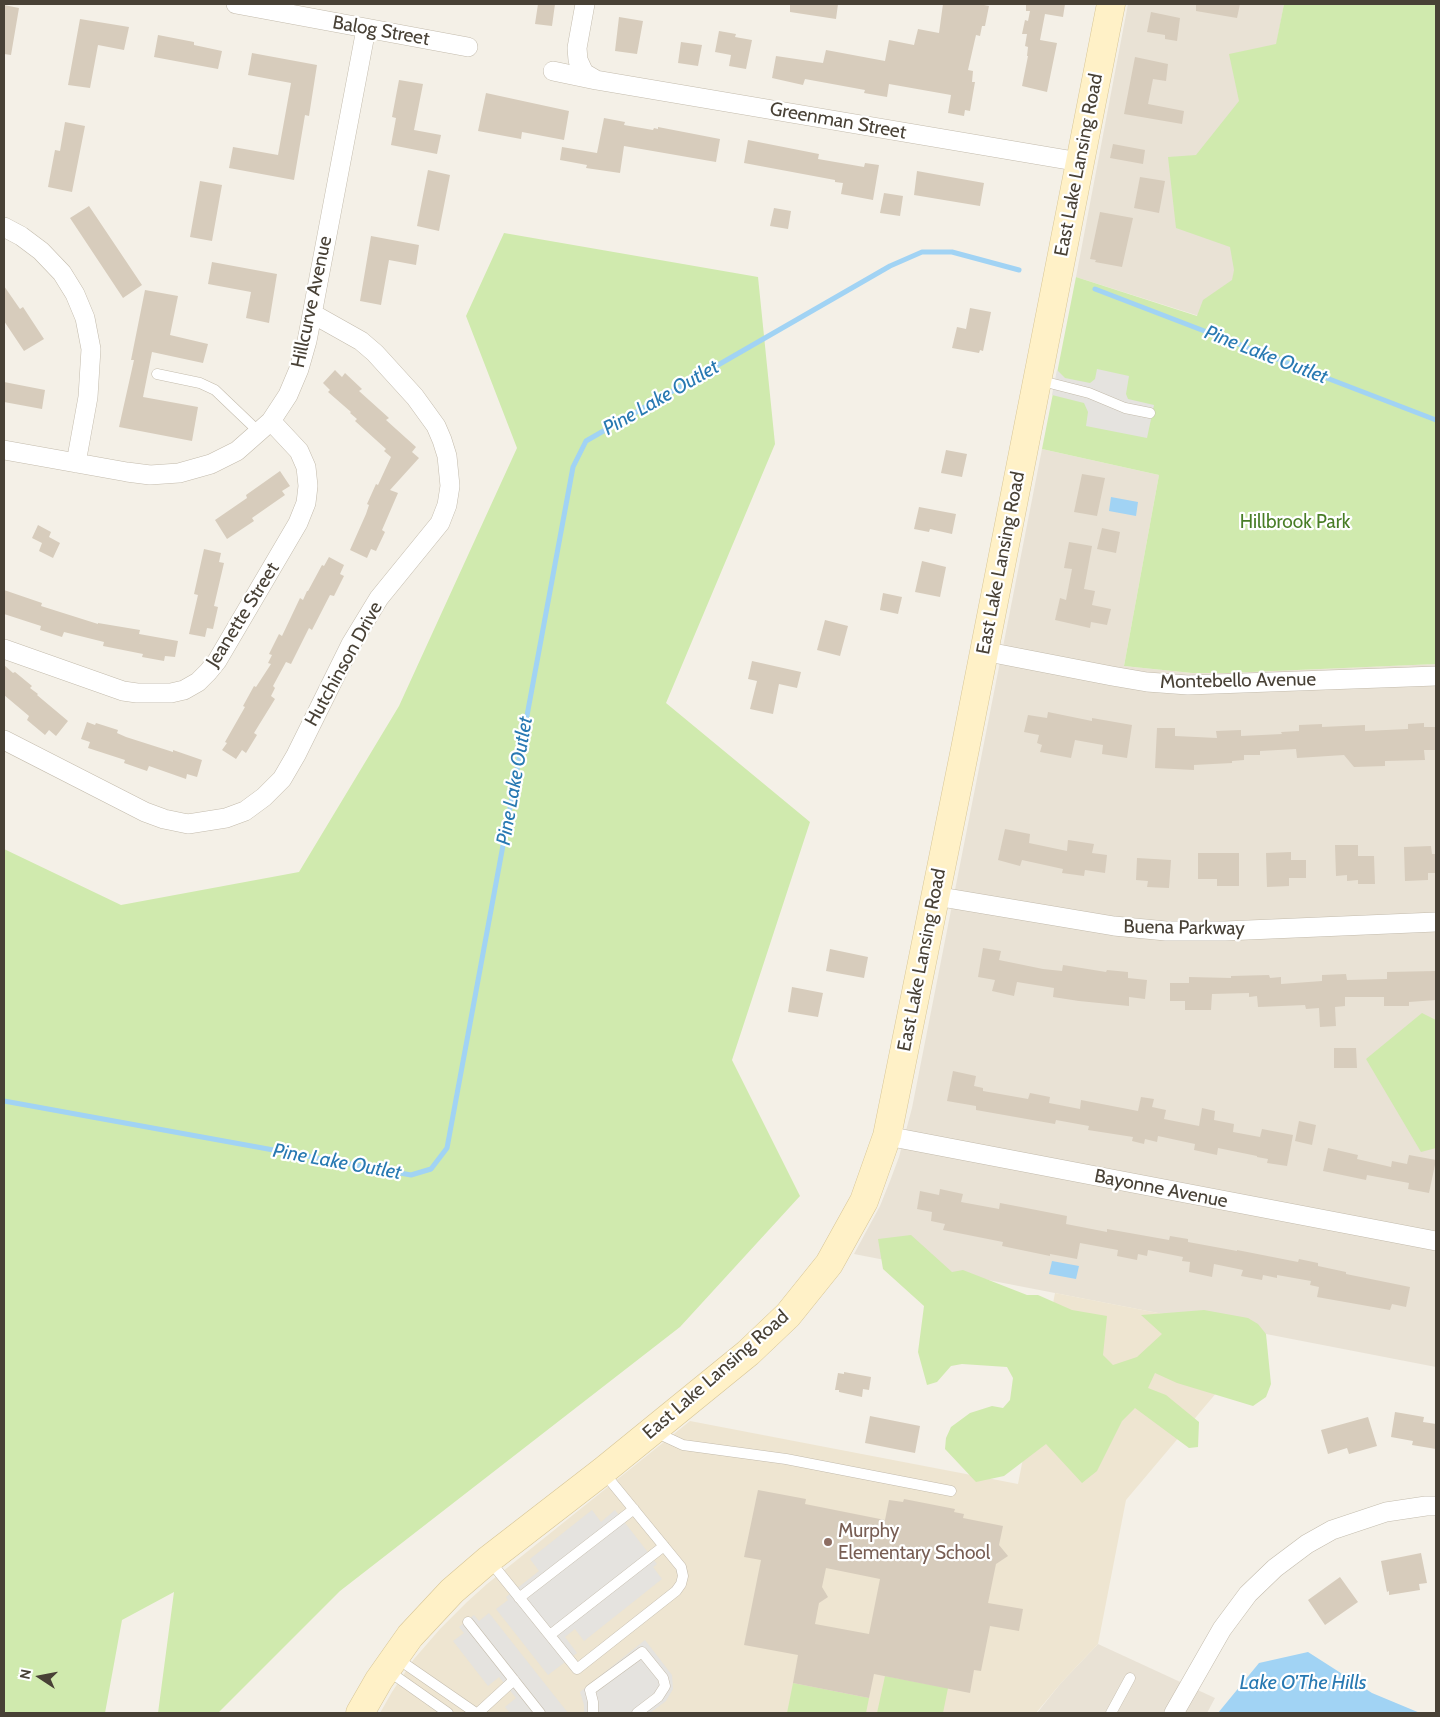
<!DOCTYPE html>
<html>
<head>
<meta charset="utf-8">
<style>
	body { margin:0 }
	#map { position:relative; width:1440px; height:1717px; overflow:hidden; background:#f4f0e7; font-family:Cabin,sans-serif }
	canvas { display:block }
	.frame { position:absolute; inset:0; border:5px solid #484136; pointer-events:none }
	.north { position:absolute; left:15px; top:1652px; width:50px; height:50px; -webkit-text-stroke:4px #fff; paint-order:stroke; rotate:281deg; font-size:14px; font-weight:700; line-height:20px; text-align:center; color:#484136 }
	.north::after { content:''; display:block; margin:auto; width:18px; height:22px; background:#484136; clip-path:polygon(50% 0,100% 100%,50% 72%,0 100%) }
</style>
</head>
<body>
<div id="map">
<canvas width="1440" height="1717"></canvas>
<div class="frame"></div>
<div class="north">N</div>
</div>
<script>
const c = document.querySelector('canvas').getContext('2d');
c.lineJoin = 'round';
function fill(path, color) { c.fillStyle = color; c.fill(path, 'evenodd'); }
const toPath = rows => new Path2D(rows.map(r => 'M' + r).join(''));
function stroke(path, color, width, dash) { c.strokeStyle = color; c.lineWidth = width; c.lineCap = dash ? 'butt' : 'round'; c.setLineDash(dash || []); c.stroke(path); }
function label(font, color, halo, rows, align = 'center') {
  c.font = font + ' Cabin,sans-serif'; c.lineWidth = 4.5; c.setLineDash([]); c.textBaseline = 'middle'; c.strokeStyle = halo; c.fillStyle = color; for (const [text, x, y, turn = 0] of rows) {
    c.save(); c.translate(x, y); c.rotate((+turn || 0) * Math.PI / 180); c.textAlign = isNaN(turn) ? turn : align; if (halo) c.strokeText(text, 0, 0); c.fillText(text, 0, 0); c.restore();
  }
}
const residential = toPath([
	[1128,4,1284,4,1232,284,1221,323,1076,277],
	[1042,449,1159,475,1124,666,1192,673,1228,673,1436,664,1436,1367,854,1254,880,1206,890,1181,899,1157,912,1108],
	[1098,1644,1215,1698,1207,1713,1037,1713,1061,1683]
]);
const education = toPath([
	[1055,1293,1266,1334,1126,1500,1098,1644,1061,1683,1036,1713,380,1713,392,1692,414,1659,440,1629,467,1602,487,1584,690,1421,1018,1484]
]);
const green = toPath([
	[1284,4,1436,4,1436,664,1228,673,1192,673,1124,666,1159,475,1042,449,1076,277,1197,316,1203,300,1232,280,1234,270,1230,247,1176,228,1168,157,1196,155,1239,101,1229,54,1276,44],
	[504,233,758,277,775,444,666,703,810,822,732,1060,800,1196,680,1327,340,1591,218,1713,158,1713,174,1592,122,1620,105,1713,4,1713,4,849,121,905,299,872,399,706,517,448,466,316],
	[1422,1013,1436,1020,1436,1148,1421,1152,1366,1059],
	[911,1235,952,1272,963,1270,1027,1295,1038,1295,1072,1310,1107,1316,1103,1355,1113,1365,1137,1357,1162,1334,1141,1315,1204,1310,1248,1318,1258,1324,1266,1334,1271,1384,1266,1397,1253,1406,1177,1383,1155,1373,1148,1388,1166,1395,1199,1422,1198,1447,1189,1448,1135,1408,1122,1421,1097,1471,1082,1483,1046,1444,1004,1476,976,1482,945,1449,946,1438,951,1427,970,1413,992,1406,1003,1408,1010,1400,1013,1378,1007,1367,962,1364,951,1366,937,1382,927,1385,918,1352,924,1306,883,1269,878,1239],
	[885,1676,948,1688,943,1713,877,1713],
	[793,1683,869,1698,866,1713,787,1713]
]);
const parking = toPath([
	[1097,369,1129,376,1126,394,1128,399,1154,405,1147,438,1086,426,1088,412,1084,403,1052,395,1057,370,1065,378,1090,383,1095,379],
	[592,1510,601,1522,615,1510,657,1564,653,1567,662,1579,584,1641,575,1629,565,1637,577,1653,548,1675,496,1609,508,1600,506,1597,539,1571,530,1559],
	[489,1613,568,1713,510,1713,505,1707,516,1698,499,1677,488,1686,453,1641,464,1633,459,1627,474,1615,479,1621],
	[645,1640,672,1675,673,1689,666,1701,650,1713,584,1713,584,1705,580,1692]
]);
const water = toPath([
	[1111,497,1138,502,1136,516,1109,511],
	[1052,1261,1079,1266,1076,1279,1049,1274],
	[1308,1652,1372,1693,1420,1713,1218,1713,1259,1663]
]);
const stream = toPath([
	[1095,289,1436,420],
	[4,1101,411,1175,431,1169,447,1148,573,467,586,441,890,266,922,252,952,252,1019,270]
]);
const building = toPath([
	[538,4,555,4,552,26,535,24],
	[790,4,838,4,836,19,790,12],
	[943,4,979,4,989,6,985,26,982,26,980,36,976,35,968,70,973,71,972,82,975,82,970,111,965,110,964,116,948,113,951,95,889,84,887,97,864,93,865,90,805,79,803,85,772,78,776,56,823,63,826,50,885,61,889,40,914,45,918,29,939,33],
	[1026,4,1065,4,1063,17,1045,14,1040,40,1057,43,1047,92,1022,86,1028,56,1027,56,1028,47,1025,46,1027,34,1022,34,1025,20,1028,21,1030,11,1026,11],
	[1196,4,1240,4,1237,18,1196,11],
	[4,5,19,8,11,55,4,54],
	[1151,12,1180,18,1177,41,1165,39,1165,35,1147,32],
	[619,17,643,21,637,54,615,51],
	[80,19,129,27,124,50,98,45,90,88,68,85],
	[719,31,736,34,735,37,752,40,746,69,729,66,731,55,715,52],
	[158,35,194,42,194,45,222,51,218,69,154,57],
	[681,42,702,45,698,66,678,63],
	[252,53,317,65,309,116,305,115,294,180,229,168,233,147,278,155,291,83,248,75],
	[1135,57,1168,64,1166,81,1153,79,1148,104,1184,111,1182,124,1124,114],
	[399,80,423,84,414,130,441,135,437,154,391,145,396,118,392,117],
	[486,93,569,111,564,140,522,132,521,139,478,131],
	[604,118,625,122,624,125,653,130,654,128,658,129,658,127,720,139,716,162,624,146,620,173,586,168,587,165,560,160,562,147,597,153],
	[65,122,85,126,72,192,48,187,55,150,60,151],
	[748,140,819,154,818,159,864,167,865,163,879,165,873,200,841,194,843,183,835,182,835,180,744,163],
	[1113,144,1145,150,1143,164,1110,158],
	[428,170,450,175,439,231,417,226],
	[917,171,984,183,980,206,914,195],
	[1140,177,1165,181,1159,213,1134,208],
	[200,181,222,185,212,241,190,237],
	[884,193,903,196,900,216,880,213],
	[89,206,142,285,123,298,70,218],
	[774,208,791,211,788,229,770,226],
	[1100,212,1133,218,1122,267,1095,262,1096,260,1090,259],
	[371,236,419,245,416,265,389,260,381,305,360,301],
	[212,262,277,274,269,323,246,318,251,292,208,284],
	[4,286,20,309,23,307,44,339,24,351,4,321],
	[145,290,178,296,170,335,208,344,203,363,152,352,143,397,198,407,192,441,119,427,134,360,131,360],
	[970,308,991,312,983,351,980,350,979,353,952,348,957,327,966,329],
	[335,370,342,377,345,373,362,389,359,391,389,418,386,420,416,447,412,452,419,458,390,490,398,493,382,530,385,532,376,551,371,549,367,558,350,550,366,514,369,505,367,504,376,484,378,485,391,457,384,451,386,449,355,421,357,419,350,413,351,412,328,392,330,390,323,383],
	[4,382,45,390,42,409,4,402],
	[946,450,967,454,962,477,941,473],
	[280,471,290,486,282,491,285,495,252,518,254,521,227,539,215,520,247,498,246,495],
	[1082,474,1105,478,1097,516,1074,512],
	[919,507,956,514,952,534,930,529,929,532,914,529],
	[38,525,51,532,49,537,60,543,53,558,39,551,42,543,32,538],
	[1102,528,1120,532,1116,553,1097,549],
	[1069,542,1092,546,1084,589,1095,591,1092,605,1111,609,1107,625,1091,622,1090,628,1055,620,1060,598,1066,600,1072,569,1064,568],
	[204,549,221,553,219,562,224,563,214,606,218,607,213,629,207,628,205,637,189,634,198,595,194,594],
	[329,557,344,565,340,574,344,576,334,596,330,595,312,630,309,628,291,664,286,662,273,686,275,688,271,696,275,699,254,733,257,735,246,753,242,750,236,759,222,750,227,743,225,742,245,707,243,706,254,686,256,687,271,664,268,663,272,655,269,654,279,634,282,636,300,598,303,600,307,591,308,591,322,565,324,566],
	[922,561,946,567,940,597,915,592],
	[4,590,42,603,41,606,98,624,98,623,140,630,139,634,178,641,175,657,165,656,164,661,142,657,143,654,103,646,104,642,64,632,62,637,40,630,41,626,4,614],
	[883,593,902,597,898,614,880,610],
	[825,620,848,626,840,656,817,650],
	[752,661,801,672,797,688,779,684,773,714,750,709,757,681,748,679],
	[4,665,13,673,15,672,32,686,30,688,38,694,37,695,68,721,56,736,49,730,45,735,27,720,29,716,4,695],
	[1048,712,1092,721,1092,718,1132,725,1127,758,1102,754,1103,745,1075,740,1071,758,1040,752,1042,745,1037,743,1039,735,1024,732,1028,715,1047,718],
	[87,722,95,725,96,723,118,730,117,733,126,737,173,752,173,750,202,760,197,777,187,774,186,779,149,766,147,771,124,763,125,760,88,748,90,742,81,739],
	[1424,723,1424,727,1436,727,1436,750,1424,750,1425,760,1385,761,1385,766,1354,767,1344,755,1297,758,1296,749,1260,751,1260,755,1244,755,1244,760,1232,761,1232,763,1194,765,1194,770,1155,768,1157,728,1175,728,1175,736,1217,738,1216,731,1241,730,1241,736,1282,734,1281,732,1299,731,1299,725,1322,724,1322,727,1365,725,1365,731,1408,729,1408,724],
	[1005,829,1030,834,1029,843,1067,851,1068,840,1094,844,1092,853,1107,855,1105,873,1085,870,1084,876,1062,873,1063,869,1022,860,1020,866,998,860],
	[1335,845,1358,845,1358,856,1374,856,1375,884,1358,884,1358,880,1347,881,1347,875,1336,876],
	[1431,846,1432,854,1436,854,1436,873,1428,873,1428,880,1405,881,1404,847],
	[1291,852,1291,860,1306,860,1306,878,1289,878,1289,886,1267,887,1266,853],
	[1198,853,1239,853,1239,886,1217,886,1217,879,1198,879],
	[1137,858,1171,860,1169,888,1147,887,1148,881,1136,880],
	[983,948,1001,951,999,960,1043,969,1062,971,1063,965,1106,972,1107,970,1128,972,1128,978,1147,980,1145,999,1129,997,1129,1006,1079,1001,1053,997,1054,988,1017,982,1014,996,992,991,995,980,978,977],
	[830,949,868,957,864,978,826,971],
	[1436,971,1436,1000,1409,1002,1409,1006,1384,1006,1384,997,1345,997,1345,1006,1335,1007,1336,1026,1320,1027,1319,1008,1306,1009,1305,1005,1258,1007,1257,996,1249,997,1249,993,1212,994,1211,1010,1185,1010,1185,1001,1170,1001,1170,983,1189,983,1189,977,1231,978,1231,976,1269,975,1270,978,1281,977,1281,984,1322,981,1322,975,1346,974,1347,980,1387,979,1387,972],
	[792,987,823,993,818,1017,788,1012],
	[1334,1048,1356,1048,1357,1068,1334,1068],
	[953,1071,976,1076,974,1086,983,1088,983,1091,1028,1099,1030,1093,1050,1097,1049,1103,1080,1109,1081,1100,1138,1111,1141,1097,1154,1099,1152,1107,1166,1110,1164,1119,1199,1126,1202,1108,1215,1111,1214,1120,1234,1124,1233,1132,1260,1137,1262,1129,1293,1135,1287,1166,1267,1163,1268,1159,1257,1157,1257,1156,1218,1148,1217,1155,1194,1150,1195,1144,1158,1136,1157,1142,1145,1139,1144,1144,1132,1141,1133,1137,1088,1130,1089,1126,1056,1120,1055,1124,976,1110,976,1106,947,1101],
	[1299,1121,1316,1125,1312,1145,1295,1141],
	[1328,1148,1358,1155,1357,1159,1391,1167,1392,1161,1407,1164,1409,1155,1436,1160,1429,1193,1408,1189,1409,1183,1367,1175,1366,1180,1323,1171],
	[940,1189,963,1194,961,1202,999,1209,1000,1203,1021,1207,1067,1216,1066,1224,1107,1232,1107,1229,1169,1240,1170,1236,1188,1239,1188,1242,1237,1251,1237,1250,1298,1262,1299,1259,1318,1263,1318,1266,1346,1272,1346,1274,1410,1287,1406,1307,1392,1304,1390,1310,1317,1297,1319,1287,1310,1285,1311,1281,1277,1275,1277,1278,1263,1275,1262,1280,1241,1276,1243,1270,1214,1264,1212,1277,1189,1272,1190,1262,1182,1261,1183,1257,1148,1250,1147,1256,1138,1254,1137,1260,1117,1256,1118,1250,1080,1243,1077,1259,1050,1254,1050,1256,1002,1246,1003,1242,943,1230,945,1224,931,1221,932,1212,917,1209,920,1191,939,1195],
	[844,1372,871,1377,869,1390,863,1389,862,1397,839,1392,839,1390,835,1390,838,1373,844,1374],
	[1395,1412,1424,1417,1423,1422,1436,1424,1436,1449,1412,1445,1413,1441,1391,1437],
	[870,1416,920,1426,915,1453,865,1443],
	[1368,1417,1377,1446,1349,1454,1347,1448,1328,1454,1321,1430],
	[758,1490,806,1499,805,1504,885,1520,889,1500,903,1502,904,1499,955,1509,954,1512,964,1514,963,1518,1003,1526,999,1545,1008,1556,996,1564,988,1603,1023,1609,1019,1631,990,1626,981,1671,974,1670,970,1693,874,1674,869,1698,793,1683,798,1655,744,1645,761,1560,744,1557],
	[826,1568,880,1579,869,1634,815,1624,819,1603,828,1597,822,1587],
	[1421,1553,1427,1583,1419,1584,1420,1590,1389,1595,1389,1591,1387,1592,1381,1561],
	[1340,1577,1358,1602,1325,1625,1308,1600]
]);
const lane = toPath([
	[157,374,200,383,215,390,259,432],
	[1038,380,1089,393,1125,408,1150,413],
	[655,1432,683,1445,786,1459,951,1491],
	[489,1560,577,1669,676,1591,681,1584,683,1576,681,1567,604,1473],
	[519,1598,634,1509],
	[468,1622,540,1713],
	[550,1635,664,1546],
	[395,1657,476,1713],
	[387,1670,448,1713],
	[478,1713,514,1680],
	[593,1713,593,1702,590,1690,642,1652,663,1678,665,1686,658,1697,637,1713],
	[1111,1713,1130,1678]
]);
const street = toPath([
	[236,4,468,47],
	[585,4,577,48,578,60,584,73,596,80],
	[553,71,596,80,1080,162],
	[4,227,21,236,41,251,62,273,75,294,85,318,91,349,88,397,76,463],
	[4,450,127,472,150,475,179,473,211,464,237,451,271,421,288,395,299,369,307,341,366,29],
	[4,649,123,691,137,693,171,693,184,690,198,682,208,672,217,661,298,523,306,503,308,486,306,467,299,451,271,421],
	[983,651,1112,676,1147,682,1188,685,1436,676],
	[4,740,145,812,164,819,188,824,226,818,245,811,264,797,282,779,296,755,351,644,379,598,440,523,447,505,450,486,447,456,442,440,436,426,415,397,375,353,361,341,313,314],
	[935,896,1114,926,1166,931,1225,931,1436,922],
	[887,1136,1436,1241],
	[1174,1713,1222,1629,1248,1594,1275,1568,1307,1544,1332,1530,1386,1512,1426,1506,1436,1506]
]);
const secondary = toPath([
	[360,1713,379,1680,410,1636,452,1591,488,1560,603,1471,748,1353,788,1315,829,1264,864,1201,887,1136,965,749,1111,4]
]);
const markers = [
	[828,1542,5,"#8d6e63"]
];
const streetNames = [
	["Balog Street",381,31,10],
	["Greenman Street",838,121,10],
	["East Lake Lansing Road",1079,165,-79],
	["Hillcurve Avenue",312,302,-78],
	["East Lake Lansing Road",1001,563,-79],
	["Jeanette Street",243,615,-58],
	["Hutchinson Drive",344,664,-61],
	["Montebello Avenue",1238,681,-1],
	["Buena Parkway",1184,928,1],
	["East Lake Lansing Road",922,960,-79],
	["Bayonne Avenue",1161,1189,11],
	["East Lake Lansing Road",716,1375,-41]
];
const parkNames = [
	["Hillbrook Park",1295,522]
];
const educationNames = [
	["Murphy",838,1531],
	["Elementary School",838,1553]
];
const waterNames = [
	["Pine Lake Outlet",1266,355,21],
	["Pine Lake Outlet",661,398,-30],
	["Pine Lake Outlet",515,781,-80],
	["Pine Lake Outlet",337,1162,10],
	["Lake O'The Hills",1303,1683]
];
fill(residential, '#e9e2d5');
fill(education, '#eee5d1');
fill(green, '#d0eaae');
fill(parking, '#e5e3df');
fill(water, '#a1d3f4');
stroke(stream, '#a1d3f4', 5);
fill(building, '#d7ccbc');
stroke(lane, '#c3bbac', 11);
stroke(street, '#c3bbac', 20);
stroke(secondary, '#d7c595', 29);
stroke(lane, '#fff', 10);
stroke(street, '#fff', 19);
stroke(secondary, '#fff1c7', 28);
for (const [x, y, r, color] of markers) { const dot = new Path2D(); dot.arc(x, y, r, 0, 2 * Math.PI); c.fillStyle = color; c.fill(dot); stroke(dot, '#fff', 2); }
label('19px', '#484136', '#fff', streetNames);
label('19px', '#487d26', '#fff', parkNames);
label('19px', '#785e54', '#fff', educationNames, 'left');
label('italic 20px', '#2879b2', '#fff', waterNames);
</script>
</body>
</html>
